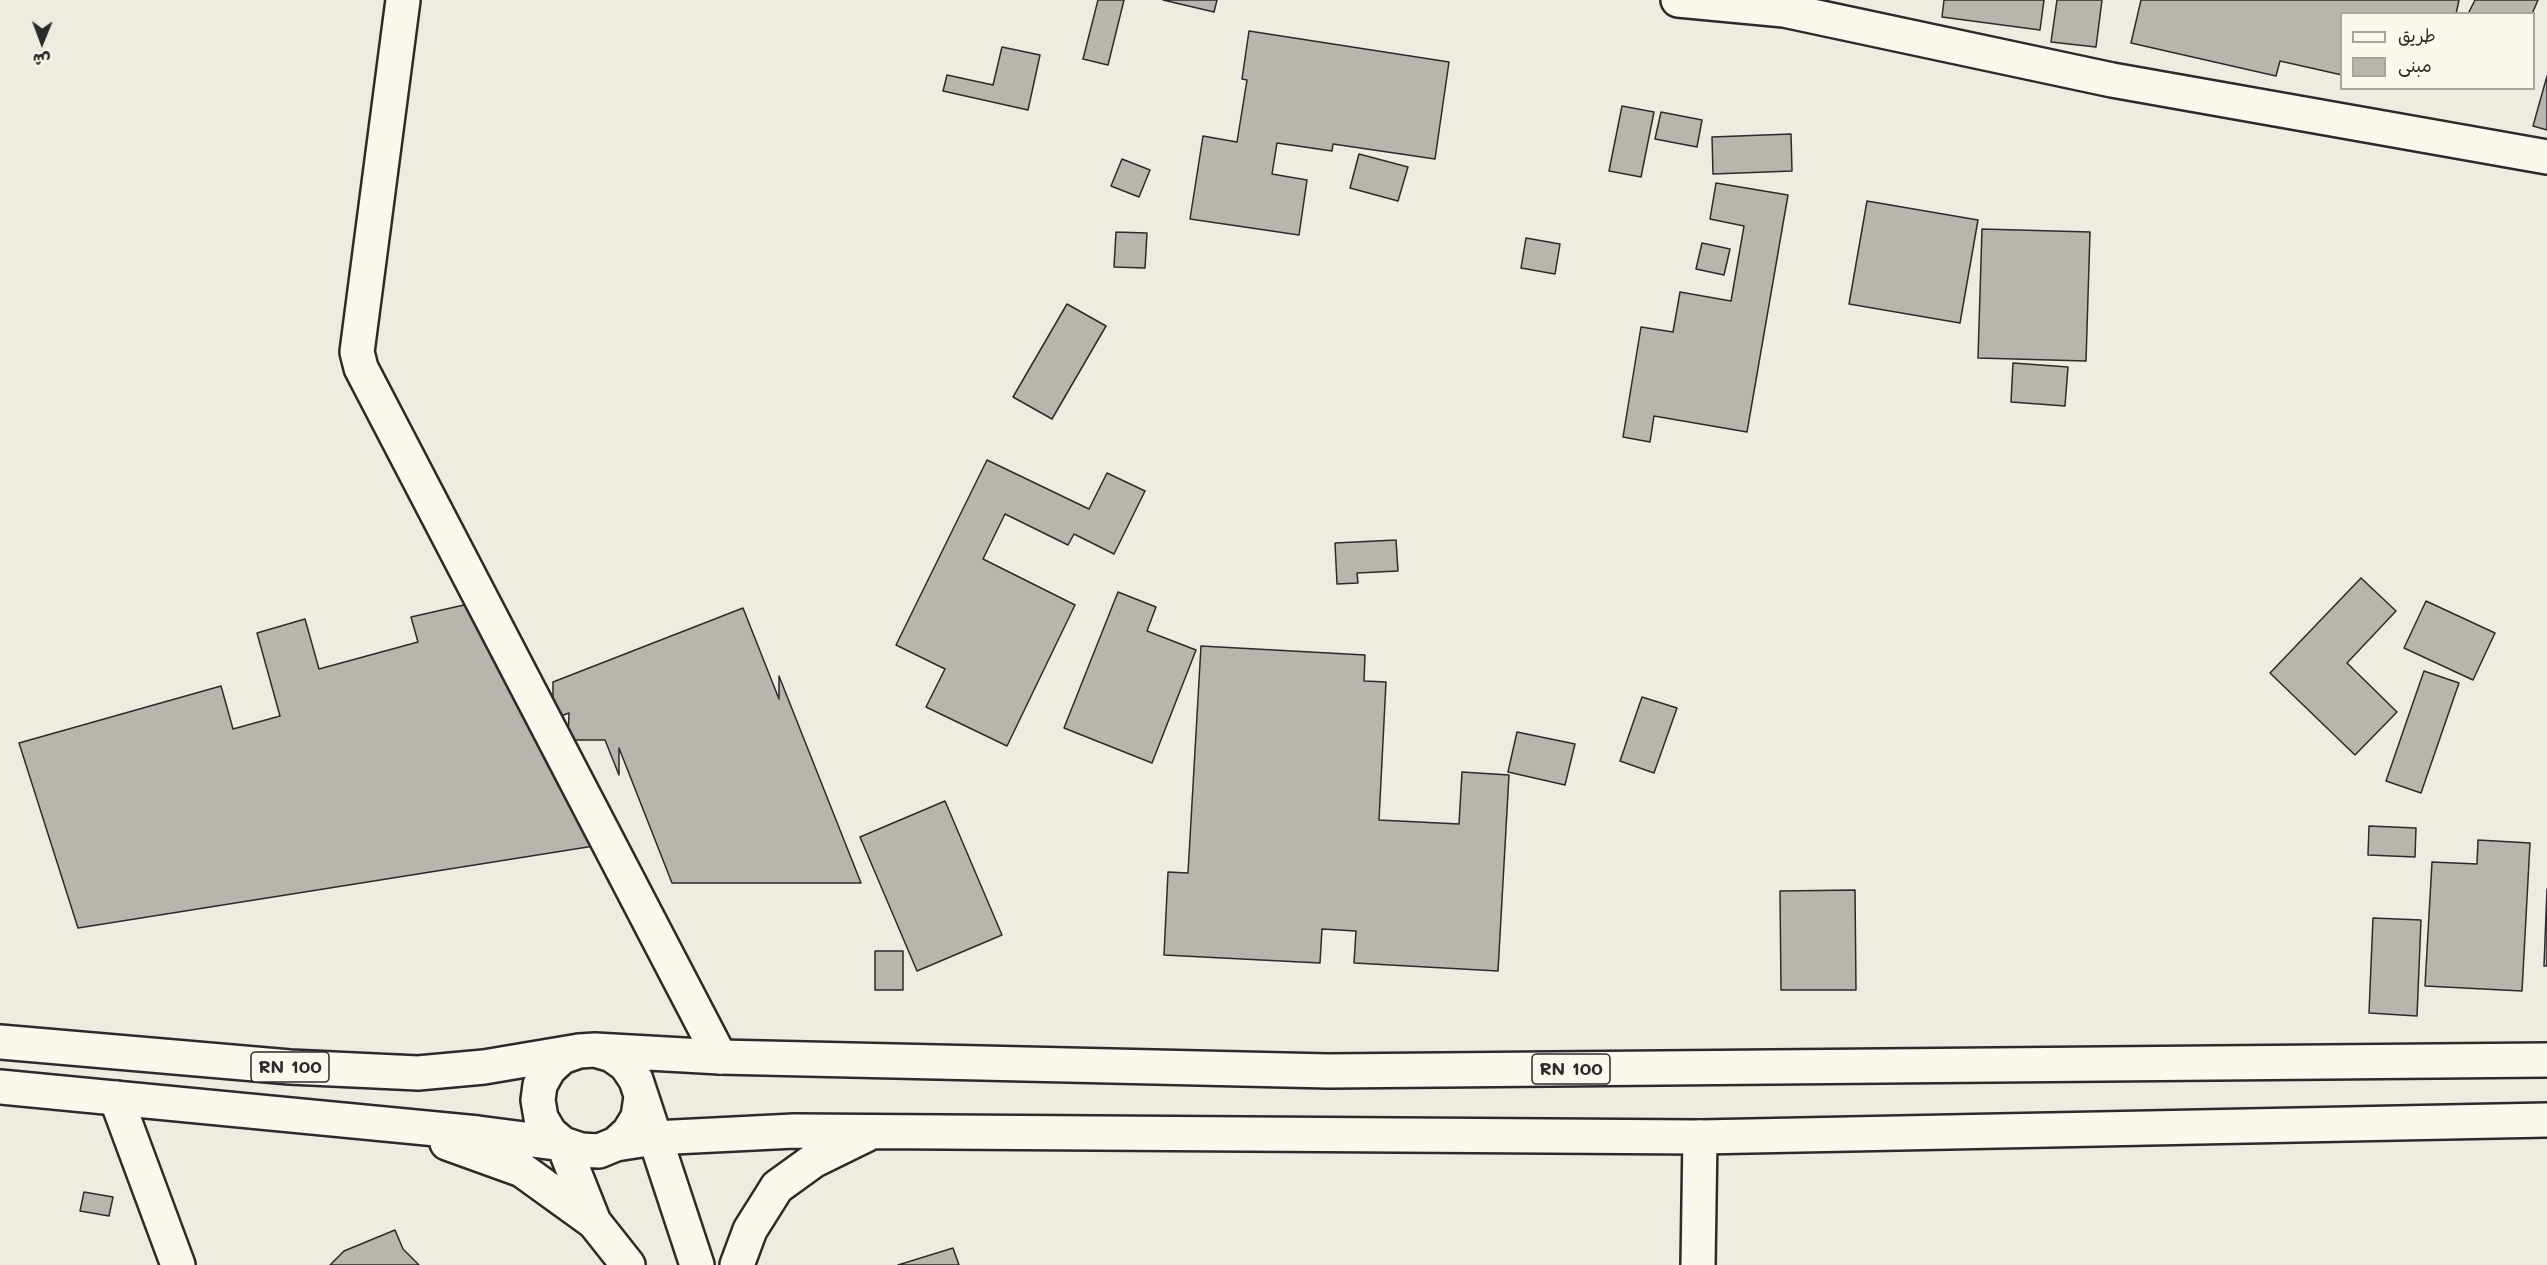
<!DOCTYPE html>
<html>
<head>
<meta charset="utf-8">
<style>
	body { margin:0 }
	#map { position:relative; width:2547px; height:1265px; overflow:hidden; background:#eeebe0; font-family:Mali,"Playpen Sans Arabic",sans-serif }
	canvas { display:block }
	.legend { position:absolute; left:2340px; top:12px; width:195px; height:78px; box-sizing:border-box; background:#fbf7ec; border:2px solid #a8a59f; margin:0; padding:8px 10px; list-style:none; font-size:18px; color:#2b2b2b }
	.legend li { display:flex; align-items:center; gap:12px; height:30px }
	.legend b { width:30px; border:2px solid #a8a59f }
	.north { position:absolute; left:12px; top:12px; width:60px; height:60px; -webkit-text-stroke:4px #fbf7ec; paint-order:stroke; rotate:181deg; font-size:16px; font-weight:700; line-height:24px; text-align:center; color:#2b2b2b }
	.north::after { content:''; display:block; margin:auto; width:21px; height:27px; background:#2b2b2b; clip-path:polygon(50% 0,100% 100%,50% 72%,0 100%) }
</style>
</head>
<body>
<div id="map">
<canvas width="2547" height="1265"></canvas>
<ul class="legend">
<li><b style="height:8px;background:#fbf7ec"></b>طريق</li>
<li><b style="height:16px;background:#b8b5ae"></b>مبنى</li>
</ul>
<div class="north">ش</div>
</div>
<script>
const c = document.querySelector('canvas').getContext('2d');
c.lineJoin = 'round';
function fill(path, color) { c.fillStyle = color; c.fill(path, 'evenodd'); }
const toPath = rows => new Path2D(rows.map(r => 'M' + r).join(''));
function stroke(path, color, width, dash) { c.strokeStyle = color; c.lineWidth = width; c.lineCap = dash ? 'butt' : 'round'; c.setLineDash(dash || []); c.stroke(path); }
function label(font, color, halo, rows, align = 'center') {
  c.font = font + ' Mali,sans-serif'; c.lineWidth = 4.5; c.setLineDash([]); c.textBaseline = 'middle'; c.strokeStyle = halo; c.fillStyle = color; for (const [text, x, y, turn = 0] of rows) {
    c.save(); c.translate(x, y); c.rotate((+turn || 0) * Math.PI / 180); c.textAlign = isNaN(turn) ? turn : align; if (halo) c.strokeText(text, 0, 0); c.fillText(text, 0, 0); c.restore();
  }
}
const building = toPath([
	[1098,0,1124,0,1108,65,1083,59,1098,0],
	[1163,0,1217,0,1214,12,1163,0],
	[1944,0,2044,0,2040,30,1942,17,1944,0],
	[2057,0,2102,0,2096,47,2051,42,2057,0],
	[2141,0,2459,0,2456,14,2342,14,2342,75,2280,61,2276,76,2131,43,2141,0],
	[2475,0,2538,0,2532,14,2468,14,2475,0],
	[1249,31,1449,62,1435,159,1333,144,1332,151,1277,143,1272,174,1307,180,1299,235,1190,219,1203,136,1237,142,1247,80,1242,79,1249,31],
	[1002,47,1040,55,1028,110,943,91,947,75,993,85,1002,47],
	[2547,76,2547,130,2533,126,2547,76],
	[1622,106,1654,112,1641,177,1609,171,1622,106],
	[1661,112,1702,120,1697,147,1655,139,1661,112],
	[1791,134,1792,171,1713,174,1712,137,1791,134],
	[1359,154,1408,167,1398,201,1350,188,1359,154],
	[1122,159,1150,170,1139,197,1111,186,1122,159],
	[1716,183,1788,195,1747,432,1654,416,1650,442,1623,437,1641,327,1673,332,1680,292,1731,301,1744,226,1710,219,1716,183],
	[1867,201,1978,220,1960,323,1849,304,1867,201],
	[1982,229,2090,232,2086,361,1978,358,1982,229],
	[1116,232,1147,233,1145,268,1114,267,1116,232],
	[1526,238,1560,244,1555,274,1521,268,1526,238],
	[1702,243,1730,249,1724,275,1696,269,1702,243],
	[1067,304,1106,326,1052,419,1013,397,1067,304],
	[2013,363,2068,367,2065,406,2011,402,2013,363],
	[987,460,1089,509,1107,473,1145,491,1114,554,1074,534,1068,545,1005,514,983,559,1075,605,1007,746,926,707,945,669,896,645,987,460],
	[1396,540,1398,571,1357,573,1358,583,1337,584,1335,543,1396,540],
	[2361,578,2396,611,2347,663,2397,712,2355,755,2270,673,2361,578],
	[1118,592,1156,607,1147,631,1196,650,1152,763,1064,728,1118,592],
	[2426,601,2495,633,2473,680,2404,648,2426,601],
	[477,602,594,846,78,928,19,743,221,686,233,729,280,716,257,633,305,619,319,669,418,642,411,617,477,602],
	[743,608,779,699,779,676,861,883,672,883,619,748,619,775,605,740,568,740,569,713,553,719,553,682,743,608],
	[1201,646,1365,655,1364,681,1386,682,1379,820,1459,824,1462,772,1509,775,1498,971,1354,963,1356,931,1322,929,1320,963,1164,955,1168,872,1188,873,1201,646],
	[2424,671,2459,683,2421,793,2386,781,2424,671],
	[1642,697,1677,708,1654,773,1620,761,1642,697],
	[1517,732,1575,744,1565,785,1508,772,1517,732],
	[945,801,1002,935,917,971,860,837,945,801],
	[2369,826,2416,828,2415,857,2368,855,2369,826],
	[2478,840,2530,843,2522,991,2425,986,2432,862,2477,864,2478,840],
	[2547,889,2547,966,2544,966,2547,889],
	[1855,890,1856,990,1781,990,1780,891,1855,890],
	[2373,918,2421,920,2417,1016,2369,1013,2373,918],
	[875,951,903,951,903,990,875,990,875,951],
	[84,1192,113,1197,109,1216,80,1211,84,1192],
	[395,1230,403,1249,419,1265,330,1265,344,1251,395,1230],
	[953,1248,959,1265,898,1265,953,1248]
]);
const minor = toPath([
	[403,0,357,352,361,368,720,1057],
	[1678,0,1784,10,2112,80,2547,157],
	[116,1098,178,1265],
	[1698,1265,1700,1137]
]);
const major = toPath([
	[0,1042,290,1067,418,1073,484,1067,579,1051],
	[595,1050,720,1057,1329,1071,2547,1060],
	[0,1087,478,1133,563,1144,594,1222],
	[641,1097,638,1117,629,1132,616,1144,599,1151,581,1150,563,1144,550,1133,541,1118,538,1100,540,1085,549,1069,562,1057,579,1051,595,1050,612,1055,626,1065,636,1080,697,1265],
	[447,1143,522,1170,594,1222,628,1265],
	[616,1144,654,1138,794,1131,1700,1137,2547,1120],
	[737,1265,750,1230,777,1187,813,1161,870,1133]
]);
const shields = [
	[290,1067,78],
	[1571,1069,78]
];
const shieldNames = [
	["RN 100",290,1067],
	["RN 100",1571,1069]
];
fill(building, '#b8b5ae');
stroke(building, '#2b2b2b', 1.5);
stroke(minor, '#2b2b2b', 38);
stroke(major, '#2b2b2b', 38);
stroke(minor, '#fbf7ec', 33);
stroke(major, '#fbf7ec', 33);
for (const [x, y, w] of shields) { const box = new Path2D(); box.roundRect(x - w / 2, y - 15, w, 30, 4.5); c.fillStyle = '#fbf7ec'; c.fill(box); stroke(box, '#2b2b2b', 1.5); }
label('bold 18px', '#2b2b2b', null, shieldNames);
</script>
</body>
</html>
